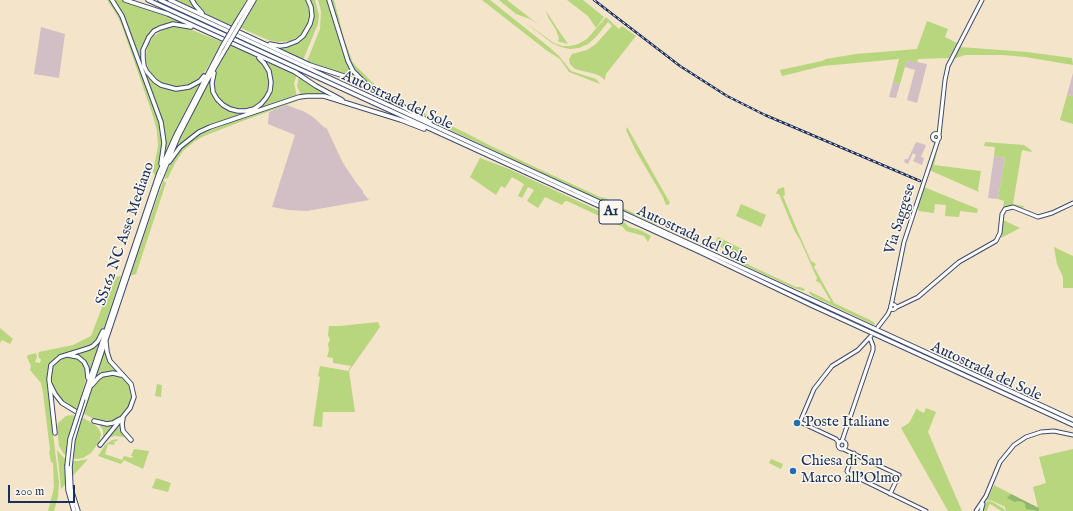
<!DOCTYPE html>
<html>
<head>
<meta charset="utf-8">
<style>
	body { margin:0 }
	#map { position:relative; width:1073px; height:511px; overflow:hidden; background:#f4e4ca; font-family:"IM FELL English",serif }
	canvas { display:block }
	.scale { position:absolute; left:8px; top:485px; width:67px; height:18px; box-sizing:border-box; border:2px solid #1b2f5e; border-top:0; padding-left:5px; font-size:12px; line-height:14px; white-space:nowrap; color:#1b2f5e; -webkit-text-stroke:3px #fbf7ec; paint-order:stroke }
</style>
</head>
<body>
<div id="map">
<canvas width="1073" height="511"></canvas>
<div class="scale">200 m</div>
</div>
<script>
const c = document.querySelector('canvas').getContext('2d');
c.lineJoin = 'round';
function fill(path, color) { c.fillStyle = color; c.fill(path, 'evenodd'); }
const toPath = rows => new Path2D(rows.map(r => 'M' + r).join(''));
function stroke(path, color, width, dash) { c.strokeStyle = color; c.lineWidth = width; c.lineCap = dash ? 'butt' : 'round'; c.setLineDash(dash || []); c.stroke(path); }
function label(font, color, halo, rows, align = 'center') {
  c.font = font + ' "IM FELL English",serif'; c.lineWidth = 3; c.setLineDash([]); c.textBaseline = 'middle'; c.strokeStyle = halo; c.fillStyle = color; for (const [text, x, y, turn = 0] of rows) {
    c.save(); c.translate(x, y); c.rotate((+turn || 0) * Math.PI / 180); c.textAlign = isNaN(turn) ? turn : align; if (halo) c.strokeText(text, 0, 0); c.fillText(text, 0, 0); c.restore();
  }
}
const industrial = toPath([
	[41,27,65,34,59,78,34,74],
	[907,60,927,64,917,103,907,100,915,70,905,67],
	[1073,73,1073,96,1067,95],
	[893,82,900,84,896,98,889,97],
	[286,105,303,111,313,117,325,128,326,127,343,163,357,184,363,191,363,193,369,200,307,211,289,210,272,207,295,135,268,124,269,112],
	[916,142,926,145,921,157,924,158,922,165,913,161,916,155,913,153,908,164,904,162,905,159,908,159],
	[994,156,1005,158,998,199,988,198]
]);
const green = toPath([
	[107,0,110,0,113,3,121,17,156,110,162,131,163,143,161,161,156,176,153,172,158,146,157,131,153,116,122,26,117,15],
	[115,0,122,0,161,13,183,23,168,23,163,25,156,29,144,45,145,70,161,86,176,91,182,90,189,89,201,81,178,125,166,153,164,127,123,14],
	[175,0,191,0,195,10,176,1],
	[193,0,246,0,232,26,201,11],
	[257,0,306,0,310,15,309,21,305,30,301,35,290,41,278,42,268,40,241,28],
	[309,0,315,0,319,15,318,24,303,60,278,47,285,47,290,46,298,42,308,32,311,25],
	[318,0,328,0,343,53,353,72,360,81,307,61,320,29,321,11],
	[330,0,334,0,345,42,353,63,377,87,403,103,466,133,487,144,539,169,600,197,605,198,617,204,618,206,657,223,656,225,617,208,608,202,599,200,423,117,370,87,359,76,348,58],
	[482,0,490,0,549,47,559,56,571,71,596,79,600,84,569,72,560,59,546,50],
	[499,0,507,0,539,25,530,19,516,14],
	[567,0,583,0,604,17,596,28,588,16],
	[546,11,557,28,568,44,560,42,554,39,558,41,559,38,556,30,548,17],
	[606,17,619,29,622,26,636,36,606,74,605,80,600,76,595,74,575,69,570,64,569,59,572,54,587,50,596,44,612,26,608,22,596,37,588,44,579,48,570,49,561,47,552,43,523,21,554,43,562,46,570,46,578,44,587,39],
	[927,21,948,29,945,37,957,43,949,58,918,59,917,63,907,60,900,84,893,82,899,59,823,66,782,76,780,70,822,61,826,59,856,54,917,49],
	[174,26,187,28,222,42,206,70,198,80,193,84,183,87,177,88,161,84,155,79,151,74,146,62,146,55,148,45,153,37,164,29],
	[230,45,254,56,263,64,267,69,270,81,267,94,264,99,254,107,249,110,239,110,227,107,220,100,214,89,213,83,215,73],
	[960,47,1027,52,1072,58,1073,65,1025,57,1003,55,965,55,953,59],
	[265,61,297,75,294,83,297,97,211,127,182,145,173,153,210,79,211,88,215,98,219,104,227,110,240,113,246,113,265,102,272,80,269,68],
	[299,76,328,94,328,95,317,94,301,95,297,86],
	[1067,95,1073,96,1073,124,1060,120],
	[298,99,300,100,237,123,204,136,195,141,183,151,175,163,168,178,164,179,164,181,166,183,136,274,130,276,167,170,180,149,198,135,242,118],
	[627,127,670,203,668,205,666,205,663,197,636,151,626,130],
	[938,141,939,143,934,165,981,171,978,189,979,192,929,170],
	[985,142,1024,145,1031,150,1032,152,1022,150,1013,204,1024,206,1022,209,1011,205,1003,208,1004,201,998,199,1005,158,994,156,995,147,984,146],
	[480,158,509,169,625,223,629,227,640,230,651,236,648,242,644,236,626,231,623,227,567,201,565,201,562,205,545,197,538,208,527,201,534,190,528,187,522,198,518,196,524,184,512,177,505,188,501,186,496,195,470,177],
	[784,187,785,195,783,196,795,225,811,261,816,264,814,267,834,303,868,319,875,323,874,325,812,296,810,294,809,291,831,302,820,283,816,281,817,278,800,240,794,230,779,194,776,194,778,189],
	[924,187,978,209,977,213,960,211,959,217,945,216,946,205,935,204,934,213,919,211,917,207],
	[741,204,766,215,761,227,736,216],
	[1003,220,1020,228,1001,238],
	[718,237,742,249,739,255,714,244],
	[1054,247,1073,256,1073,288,1063,288,1063,277,1057,264],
	[731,257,745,264,749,264,749,265,796,287,800,287,805,289,804,291,794,288,730,259],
	[121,276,104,327,95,342,86,347,61,354,56,357,49,365,47,375,47,383,59,483,58,497,54,511,48,511,54,488,53,463,51,462,49,452,50,450,43,393,41,383,30,370,31,366,27,357,28,355,36,353,37,357,35,362,40,363,41,359,39,358,38,355,39,352,73,345,91,336,101,310,109,281,115,277],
	[378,322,380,327,349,371,355,412,323,412,322,427,313,426,320,377,318,376,320,366,348,371,351,366,333,363,333,358,327,357,329,350,328,344,330,340,328,335,329,326,340,326],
	[0,328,13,339,10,344,2,340,0,343],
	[101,338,89,372,88,367,71,354,84,351],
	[105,349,110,363,119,373,113,372,95,379],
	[67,356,75,357,82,361,86,367,86,378,81,396,89,399,95,381,102,376,109,374,119,376,127,382,132,393,132,398,128,408,117,419,105,423,98,421,69,406,58,396,51,380,51,368,54,363,62,357],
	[157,384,162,385,161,397,155,396],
	[917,408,918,410,924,413,926,408,936,412,928,432,962,511,948,511,901,428,909,423],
	[72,415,85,419,94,424,99,429,101,434,99,442,91,453,83,458,77,459,68,457,63,453,59,446,57,429,58,423,66,416],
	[115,423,104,437,103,437,103,430,99,424,107,425],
	[120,423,121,430,124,437,115,436,108,438],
	[118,439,117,441,113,442,115,443,114,445,108,444,105,454,122,460,124,456,132,458,133,456,131,456,134,449,149,451,143,469,124,460,121,464,98,456,105,445,112,440],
	[1073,449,1073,511,1006,511,1005,507,993,501,987,500,994,485,1038,508,1033,487,1046,483,1039,457],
	[57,450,64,458,71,461,78,461,88,459,61,489],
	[771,459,783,464,781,469,769,463],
	[156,478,171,483,168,492,152,488],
	[987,501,993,502,1004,509,1005,511,1001,511,990,504,989,505,987,511,983,511]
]);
const forest = toPath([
	[1011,494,1039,508,1039,511,1026,509,1025,504,1023,502,1017,501,1015,502,1007,498]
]);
const major = toPath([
	'932.5 137a3.5 3.5 0 1 1 7 0a3.5 3.5 0 1 1-7 0Z',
	[939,135,945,80,948,66,982,0],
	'890.5 307a2.5 2.5 0 1 1 5 0a2.5 2.5 0 1 1-5 0Z',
	[891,306,904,242,938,140],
	[895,308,918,297,959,262,996,241,1000,233,1002,214,1005,209,1013,207,1038,217,1052,213,1073,203],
	[878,327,888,314,891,307],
	[842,441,873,350,873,346,870,338],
	'838 445a4 4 0 1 1 8 0a4 4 0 1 1-8 0Z',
	[839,443,836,439,800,422,814,389,832,366,858,350,871,336],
	[843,449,899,475,890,494],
	[854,453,847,471,848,473,926,511],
	[976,511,986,496,1000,462,1014,445,1026,437,1041,432,1054,431,1073,435],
	[981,511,983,504]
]);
const highway = toPath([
	[112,0,122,16,161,122,164,143,161,164],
	[125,0,168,14,295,72,316,86,342,100],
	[148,0,700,252,811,305,1073,425],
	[160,0,1073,420],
	[170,0,310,65,353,79,430,122],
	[192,0,195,5,202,13],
	[329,0,348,61,353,71,365,83],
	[236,23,250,0],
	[240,24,254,0],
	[191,27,173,24,160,28,154,31,149,37,143,50,143,58,144,66,147,72,155,81,161,85,176,89,189,87,200,81,204,76],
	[270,44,280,46,287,45,297,41,303,36,310,24,312,16,311,7,308,0],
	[214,73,212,83,213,92,217,99,223,105,230,109,238,111,246,111,254,109,261,104,266,98,270,91,271,82,269,71,264,63,259,58],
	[169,162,180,147,199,132,210,127,299,97,307,96,324,96,401,120,424,129],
	[68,355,78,357,84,362,87,368,88,378],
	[50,384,55,394,62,403,80,414],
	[92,385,98,378,102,375,113,373,121,375],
	[83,399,159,173,176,135,222,47],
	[123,418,122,424,123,431,131,440],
	[94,421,107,424,113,423,120,419],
	[55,433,49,379,51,365,60,357,89,348,93,346,98,341,103,331],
	[100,445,130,408,134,397,131,384,110,361,107,352,106,342],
	[67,466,68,490,74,511],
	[78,511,71,489,70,467,73,440,79,420,158,185,178,137,207,81,226,48]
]);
const rail = toPath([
	[594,0,680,66,727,96,765,115,920,181]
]);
const highwayBridge = toPath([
	[222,47,236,23],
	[226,48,240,24],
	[67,466,70,439,83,399]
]);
const markers = [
	[797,423,4,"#1f6fb2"],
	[793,471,4,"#1f6fb2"]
];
const shields = [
	[611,212,24]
];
const shieldNames = [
	["A1",611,212]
];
const streetNames = [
	["Autostrada del Sole",397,101,25],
	["Via Saggese",901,219,-73],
	["SS162 NC Asse Mediano",126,234,-71],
	["Autostrada del Sole",692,236,25],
	["Autostrada del Sole",986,372,25]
];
const poiNames = [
	["Poste Italiane",805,423],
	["Chiesa di San",801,462],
	["Marco all'Olmo",801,479]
];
fill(industrial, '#d2bec5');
fill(green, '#b7d67d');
fill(forest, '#91b76c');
stroke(major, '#3c4a6e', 5);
stroke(highway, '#3c4a6e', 5.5);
stroke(major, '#fff', 3);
stroke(highway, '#fff', 3.5);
stroke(rail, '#1b2f5e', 2.5);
stroke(rail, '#fbf7ec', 1, [3]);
stroke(highwayBridge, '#3c4a6e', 5.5, []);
stroke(highwayBridge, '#fff', 3.5);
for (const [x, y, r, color] of markers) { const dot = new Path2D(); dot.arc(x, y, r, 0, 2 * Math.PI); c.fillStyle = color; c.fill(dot); stroke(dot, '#fbf7ec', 1.5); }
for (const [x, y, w] of shields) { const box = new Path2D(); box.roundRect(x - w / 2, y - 12, w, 24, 3); c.fillStyle = '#fbf7ec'; c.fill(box); stroke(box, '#1b2f5e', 1); }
label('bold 14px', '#1b2f5e', null, shieldNames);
label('15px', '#1b2f5e', '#fbf7ec', streetNames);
label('15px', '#1b2f5e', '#fbf7ec', poiNames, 'left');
</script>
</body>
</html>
